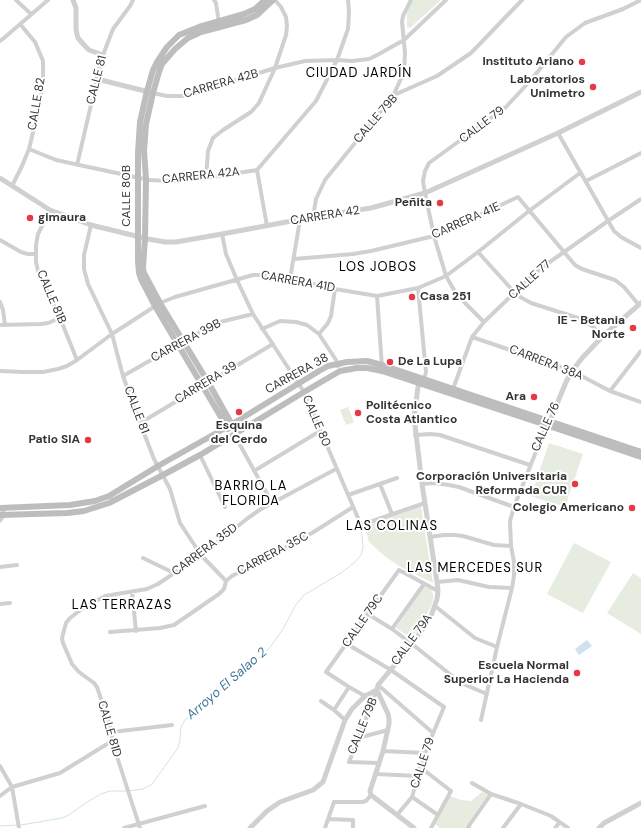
<!DOCTYPE html>
<html>
<head>
<meta charset="utf-8">
<style>
	body { margin:0 }
	canvas { display:block; background:#fff }
</style>
</head>
<body>
<canvas width="641" height="828"></canvas>
<script>
const c = document.querySelector('canvas').getContext('2d');
c.lineJoin = 'round';
function fill(path, color) { c.fillStyle = color; c.fill(path, 'evenodd'); }
const toPath = rows => new Path2D(rows.map(r => 'M' + r).join(''));
function stroke(path, color, width, dash) { c.strokeStyle = color; c.lineWidth = width; c.lineCap = dash ? 'butt' : 'round'; c.setLineDash(dash || []); c.stroke(path); }
function label(font, color, halo, rows, align = 'center') {
  c.font = font + ' "DM Sans",sans-serif'; c.lineWidth = 4; c.setLineDash([]); c.textBaseline = 'middle'; c.strokeStyle = halo; c.fillStyle = color; for (const [text, x, y, turn = 0] of rows) {
    c.save(); c.translate(x, y); c.rotate((+turn || 0) * Math.PI / 180); c.textAlign = isNaN(turn) ? turn : align; if (halo) c.strokeText(text, 0, 0); c.fillText(text, 0, 0); c.restore();
  }
}
const green = toPath([
	[413,0,441,0,410,28,407,27,407,13],
	[348,407,354,422,346,425,340,410],
	[549,443,583,454,565,507,531,496],
	[421,506,433,583,401,567,387,558,369,542,365,526],
	[574,543,611,562,583,613,547,594],
	[633,573,641,578,641,634,607,613],
	[424,586,431,589,433,595,433,600,431,606,424,620,415,634,411,638,396,628],
	[482,792,488,794,465,827,466,828,440,828,435,824,450,796,461,800,471,801]
]);
const water = toPath([
	[587,640,592,646,579,655,575,649]
]);
const stream = toPath([
	[129,791,143,789,152,784,178,748,180,739,181,727,185,720,254,662,269,649,283,629,295,606,304,595,341,573,354,563,361,555,363,547,361,526],
	[21,825,62,818,67,816,89,801,101,794,110,791,126,791],
	[0,826,18,825]
]);
const minor = toPath([
	[16,0,31,14],
	[214,0,216,3,219,23],
	[0,41,4,38,48,0],
	[103,55,113,29,130,6,133,0],
	[153,93,167,96,185,96,275,68,305,61,337,60,352,61,369,59,379,54,404,40,446,0],
	[394,94,404,72,405,53,402,22,403,16,411,0],
	[558,133,614,231,621,237,641,248],
	[29,149,56,160,149,180,171,181,206,178,257,170],
	[77,165,97,79],
	[257,170,316,101,337,60,348,29,349,11,348,0],
	[257,170,267,226],
	[206,178,208,151,213,138,223,130,251,112,259,103,275,68,286,35,287,26,286,17,281,7,275,0],
	[586,181,641,153],
	[12,186,22,166,29,149,40,103,43,80,43,61,35,42,20,24],
	[50,210,38,234,36,245,36,262,38,271,60,318,77,360],
	[313,217,316,199,325,180,394,95,437,76,471,53,522,0],
	[91,225,84,255,84,269,88,284,112,334,123,376,140,423,154,459,170,489,180,523,201,555,226,581],
	[222,234,226,254,237,280,253,314,304,392,361,525,425,503],
	[0,240,21,252,28,254,36,254],
	[478,252,515,293,522,298,531,303,581,319,592,326,603,336],
	[294,259,353,254,371,251,434,236,518,197,575,265,582,269,615,280,624,287,639,305],
	[290,279,300,220],
	[418,288,426,372,424,379],
	[377,296,382,367],
	[0,302,3,310,5,325],
	[484,322,465,303,454,290,446,276,434,236,425,193,423,181,425,171,429,163,506,107,530,81,566,37,585,23,623,9,641,0],
	[0,325,41,324,48,323,60,318],
	[262,329,280,321,296,322,307,325,319,334,336,360,338,366],
	[319,334,328,323,331,316,335,289],
	[472,337,572,371,610,391,641,402],
	[0,371,22,372,43,372,58,369,67,366,77,360,112,334,160,303,175,297,253,275,264,275,290,279,335,289,377,296,418,288,446,276,478,252,529,211,580,173],
	[123,376,207,328,220,322,253,314],
	[453,389,472,337,484,322,537,271,608,221,641,199],
	[610,391,641,351],
	[140,423,273,344],
	[234,434,272,503],
	[415,435,430,434,440,435,530,465],
	[200,455,225,507],
	[254,471,320,431],
	[380,484,392,514],
	[422,484,434,483,449,485,459,487,514,507],
	[348,495,397,478],
	[430,537,444,535,454,535,463,536,494,545,511,546],
	[143,558,174,573],
	[0,567,17,565],
	[437,582,458,580,489,587,512,588],
	[132,592,136,631],
	[0,604,10,603],
	[435,606,475,638,497,647],
	[368,614,392,629,412,644,461,683,487,694],
	[392,629,424,584],
	[110,632,160,628,174,625,219,594,224,589,226,581,232,576,312,533,353,507],
	[347,644,391,670,444,707,425,753,412,797,397,815],
	[378,685,433,733],
	[377,690,349,762,379,763],
	[365,696,349,687,326,672,399,570,438,591],
	[321,701,334,710,345,720],
	[334,710,349,687],
	[481,720,497,647,512,588,514,576,514,562,511,546,510,521,514,507,547,424],
	[112,732,172,725],
	[358,738,388,730],
	[383,751,425,753],
	[0,766,12,787,19,828],
	[420,767,451,791,431,828],
	[375,774,418,776],
	[472,783,491,794,521,804,551,816,568,828],
	[0,796,12,787,60,773,112,741],
	[412,797,438,815],
	[328,819,353,820,353,828],
	[124,828,205,806],
	[140,828,112,741,112,732,97,687,94,683,79,672,72,664,63,643,62,638,66,623,70,618,83,608,105,596,147,589,158,584,201,555,248,518,261,509,336,469],
	[325,828,334,802,362,802,366,801,371,795],
	[469,828,468,827,491,794],
	[503,828,521,804],
	[555,828,560,822]
]);
const tertiary = toPath([
	[73,0,76,8,76,29,77,34,78,38,85,46,89,50,103,55,97,79,153,93],
	[0,178,50,210,91,225,148,239,165,242,176,242,222,234,313,217,371,208,425,193,558,133,641,92],
	[550,421,566,382,572,371,583,357,603,336,641,303],
	[0,520,3,515,3,508],
	[250,828,267,811,280,802,313,790,323,782,345,720,352,709,365,696,377,690],
	[414,828,371,795,370,791,383,751,389,724,389,719,388,714,377,690,378,685,412,644,424,627,431,616,437,599,438,591,437,582,422,484,414,417,418,387,420,383,422,381],
	[599,828,604,823,641,803]
]);
const secondary = toPath([
	[234,428,208,382,160,303,144,273,143,268,145,238,146,179,144,151,146,124,153,93,159,72,162,64,175,49,188,38,201,32,246,20,257,15,273,0],
	[228,429,155,306,141,279,139,273,138,261,138,153,140,122,147,91,153,70,157,62,167,47,179,35,199,27,244,14,255,9,265,0],
	[0,508,70,505,95,501,109,496,158,466,234,423,319,371,328,366,347,362,367,361,382,365,641,452],
	[0,515,67,513,84,511,109,503,163,475,200,455,258,420,304,392,340,371,357,368,367,368,382,371,546,425,641,457]
]);
const markers = [
	[582,62,4,"#e63946"],
	[593,87,4,"#e63946"],
	[440,203,4,"#e63946"],
	[30,218,4,"#e63946"],
	[412,297,4,"#e63946"],
	[633,328,4,"#e63946"],
	[390,362,4,"#e63946"],
	[534,397,4,"#e63946"],
	[239,412,4,"#e63946"],
	[358,413,4,"#e63946"],
	[88,440,4,"#e63946"],
	[575,484,4,"#e63946"],
	[632,508,4,"#e63946"],
	[577,673,4,"#e63946"]
];
const poiNames = [
	["Instituto Ariano",574,62],
	["Laboratorios",585,80],
	["Unimetro",585,94],
	["Peñita",432,203],
	["gimaura",38,218,"left"],
	["Casa 251",420,297,"left"],
	["IE - Betania",625,321],
	["Norte",625,335],
	["De La Lupa",398,362,"left"],
	["Ara",526,397],
	["Politécnico",366,406,"left"],
	["Costa Atlantico",366,420,"left"],
	["Esquina",239,426,"center"],
	["del Cerdo",239,440,"center"],
	["Patio SIA",80,440],
	["Corporación Universitaria",567,477],
	["Reformada CUR",567,491],
	["Colegio Americano",624,508],
	["Escuela Normal",569,666],
	["Superior La Hacienda",569,680]
];
const streetNames = [
	["CALLE 81",97,80,-76],
	["CARRERA 42B",221,84,-16],
	["CALLE 82",37,104,-80],
	["CALLE 79B",376,119,-49],
	["CALLE 79",482,125,-37],
	["CARRERA 42A",201,176,-6],
	["CALLE 80B",127,196,-90],
	["CARRERA 42",325,216,-9],
	["CARRERA 41E",466,221,-24],
	["CALLE 77",530,280,-42],
	["CARRERA 41D",298,282,10],
	["CALLE 81B",51,297,67],
	["CARRERA 39B",186,341,-28],
	["CARRERA 38A",546,363,21],
	["CARRERA 38",297,374,-29],
	["CARRERA 39",206,383,-31],
	["CALLE 81",136,410,69],
	["CALLE 80",316,421,67],
	["CALLE 76",546,427,-66],
	["CARRERA 35D",205,550,-37],
	["CARRERA 35C",273,554,-28],
	["CALLE 79C",363,621,-55],
	["CALLE 79A",412,640,-54],
	["CALLE 79B",363,726,-68],
	["CALLE 81D",109,729,74],
	["CALLE 79",423,763,-72]
];
const neighbourhoodNames = [
	["CIUDAD JARDÍN",359,74],
	["LOS JOBOS",378,268],
	["BARRIO LA",251,487],
	["FLORIDA",251,502],
	["LAS COLINAS",392,527],
	["LAS MERCEDES SUR",475,569],
	["LAS TERRAZAS",122,606]
];
const waterNames = [
	["Arroyo El Salao 2",227,684,-41]
];
fill(green, '#e6ecdf');
fill(water, '#cfe2ee');
stroke(stream, '#cfe2ee', 1);
stroke(minor, '#d0d0d0', 4);
stroke(tertiary, '#d0d0d0', 5);
stroke(secondary, '#bdbdbd', 6);
for (const [x, y, r, color] of markers) { const dot = new Path2D(); dot.arc(x, y, r, 0, 2 * Math.PI); c.fillStyle = color; c.fill(dot); stroke(dot, '#fff', 1.5); }
label('bold 12px', '#333', '#fff', poiNames, 'right');
label('12px', '#333', '#fff', streetNames);
c.letterSpacing = '1px';
label('13px', '#000', '#fff', neighbourhoodNames);
c.letterSpacing = '0px';
label('italic 13px', '#3f7597', '#fff', waterNames);
</script>
</body>
</html>
